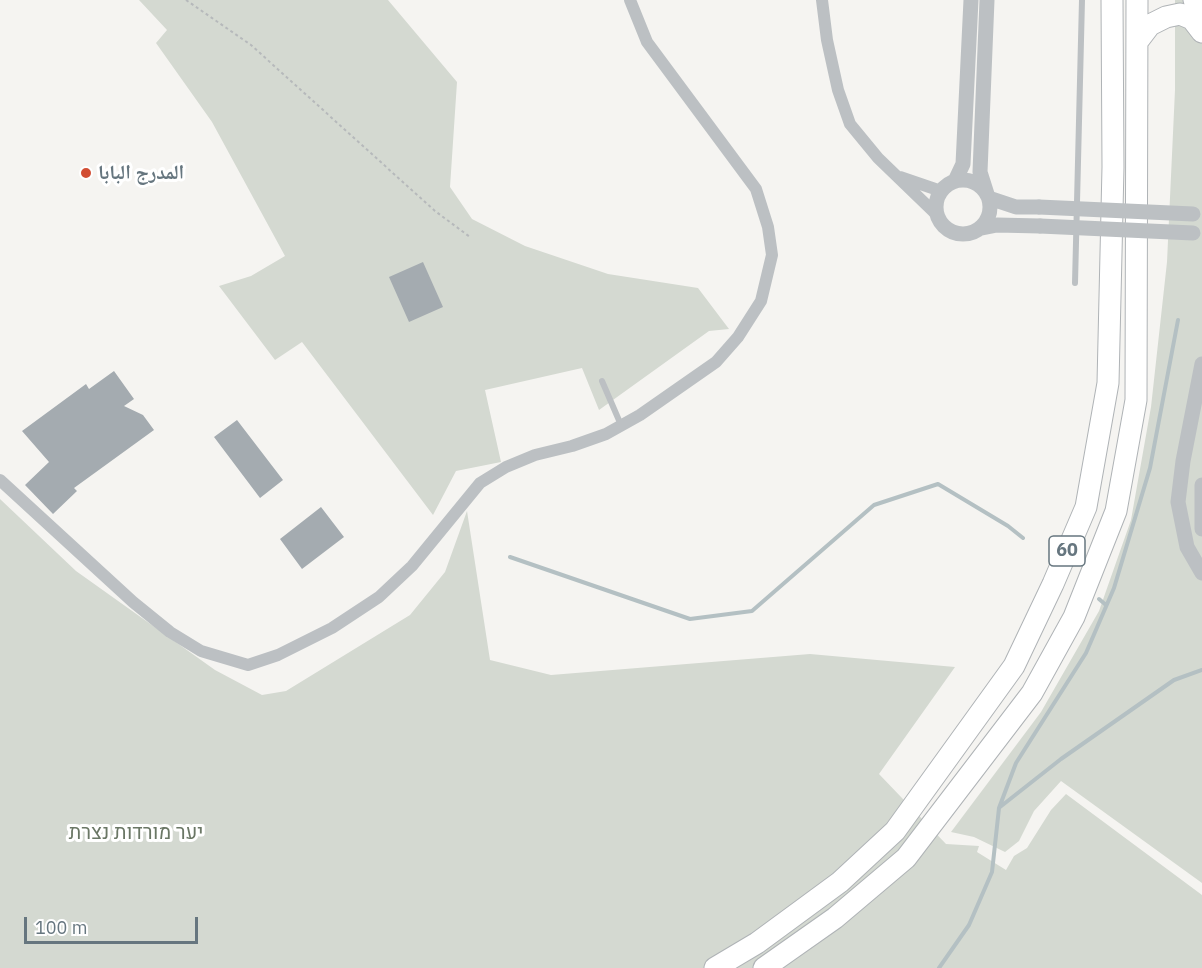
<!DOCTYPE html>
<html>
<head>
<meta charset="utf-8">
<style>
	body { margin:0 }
	#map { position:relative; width:1202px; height:968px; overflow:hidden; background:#f5f4f1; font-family:"IBM Plex Sans",sans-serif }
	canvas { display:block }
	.scale { position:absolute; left:24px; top:917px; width:174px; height:27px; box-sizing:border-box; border:3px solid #66767f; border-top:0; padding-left:8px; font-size:18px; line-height:21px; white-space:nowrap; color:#66767f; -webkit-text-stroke:4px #fff; paint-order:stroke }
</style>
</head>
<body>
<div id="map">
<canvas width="1202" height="968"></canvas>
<div class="scale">100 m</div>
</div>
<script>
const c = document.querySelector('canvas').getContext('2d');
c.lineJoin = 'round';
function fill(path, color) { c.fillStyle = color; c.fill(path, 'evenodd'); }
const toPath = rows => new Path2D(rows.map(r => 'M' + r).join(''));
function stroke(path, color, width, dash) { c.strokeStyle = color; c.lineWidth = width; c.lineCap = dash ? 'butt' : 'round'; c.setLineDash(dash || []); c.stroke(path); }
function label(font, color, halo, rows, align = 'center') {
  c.font = font + ' "IBM Plex Sans","Noto Naskh Arabic",Heebo,sans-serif'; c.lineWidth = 6; c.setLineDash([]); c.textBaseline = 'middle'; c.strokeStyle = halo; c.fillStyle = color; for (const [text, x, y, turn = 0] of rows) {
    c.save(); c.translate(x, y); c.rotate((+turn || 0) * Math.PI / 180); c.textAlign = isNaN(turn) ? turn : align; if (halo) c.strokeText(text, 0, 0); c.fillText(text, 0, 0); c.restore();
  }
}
const green = toPath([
	[139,0,388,0,457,82,450,187,472,219,525,246,608,274,698,288,729,329,709,331,599,410,582,368,485,390,501,462,456,471,433,515,302,342,275,360,219,286,251,276,285,256,212,122,156,43,167,30],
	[1175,0,1202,0,1202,883,1061,781,1034,811,1019,841,1005,852,974,837,951,832,1041,712,1099,611,1131,520,1151,407,1167,262,1175,90],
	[0,499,76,571,215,670,262,695,286,691,410,615,445,572,467,511,490,660,551,675,810,654,955,667,879,774,946,844,979,846,977,852,1006,870,1014,856,1027,848,1051,810,1066,794,1202,895,1202,968,0,968]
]);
const stream = toPath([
	[510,557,690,619,752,611,874,505,938,484,1008,526,1023,538],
	[1099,599,1106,605],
	[1000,807,1061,759,1174,680,1202,670],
	[939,968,969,925,992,872,999,808,1016,763,1086,653,1114,588,1150,468,1178,320]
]);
const building = toPath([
	[423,262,443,307,409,322,389,277],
	[114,371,134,399,124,406,143,415,154,430,74,488,77,491,53,514,25,485,49,462,22,431,86,384,89,389],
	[237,420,283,480,260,498,214,437],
	[321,507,344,537,302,569,280,539]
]);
const path = toPath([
	[186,0,251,45,435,211,470,237]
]);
const service = toPath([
	[1075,283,1082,0],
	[602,381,621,425]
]);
const minor = toPath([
	[822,0,827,40,838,90,850,124,878,158,937,215],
	[900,177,941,191],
	[0,480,133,602,170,632,201,651,248,665,278,655,332,628,379,597,412,566,480,483,506,467,535,455,572,446,606,434,640,415,716,362,738,337,761,301,772,255,768,227,756,189,647,42,630,0]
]);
const tertiary = toPath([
	[987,0,980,172,987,194],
	'936 207a27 27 0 1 1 54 0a27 27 0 1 1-54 0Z',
	[955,181,963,164,971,0],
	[989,198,1016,207,1039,207],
	[982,228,997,225,1040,226],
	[1202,364,1183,461,1178,502,1187,547,1202,573],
	[1202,485,1202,529]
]);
const trunk = toPath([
	[1194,0,1202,7],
	[1137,42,1150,25,1166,17,1180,14,1192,19,1202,32],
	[715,968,757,943,840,882,895,831,1014,666,1053,584,1086,507,1108,383,1113,167,1112,0],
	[764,968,835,918,906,858,1032,693,1074,617,1116,511,1136,400,1137,0]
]);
const tertiaryBridge = toPath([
	[1039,207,1193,214],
	[1040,226,1193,233]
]);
const markers = [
	[86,173,6,"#d24e34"]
];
const shields = [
	[1067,551,36]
];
const shieldNames = [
	["60",1067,551]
];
const poiNames = [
	["المدرج البابا",98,173]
];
const parkNames = [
	["יער מורדות נצרת",136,833]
];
fill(green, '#d4d9d1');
stroke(stream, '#b4c0c3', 4);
fill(building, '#a4abb0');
stroke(trunk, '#afb3b6', 23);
stroke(path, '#b6b9bb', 2, [3, 3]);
stroke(service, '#bcc0c3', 6);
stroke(minor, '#bcc0c3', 12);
stroke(tertiary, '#bcc0c3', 15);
stroke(trunk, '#fff', 21);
stroke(tertiaryBridge, '#bcc0c3', 15);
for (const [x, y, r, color] of markers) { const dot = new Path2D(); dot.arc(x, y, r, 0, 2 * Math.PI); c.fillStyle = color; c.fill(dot); stroke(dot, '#fff', 2); }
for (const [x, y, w] of shields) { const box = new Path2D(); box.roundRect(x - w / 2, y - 15, w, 30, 4.5); c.fillStyle = '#fff'; c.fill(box); stroke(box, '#66767f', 1.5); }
label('bold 18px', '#66767f', null, shieldNames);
label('bold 20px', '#66767f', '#fff', poiNames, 'left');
label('20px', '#6a7765', '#fff', parkNames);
</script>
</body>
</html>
